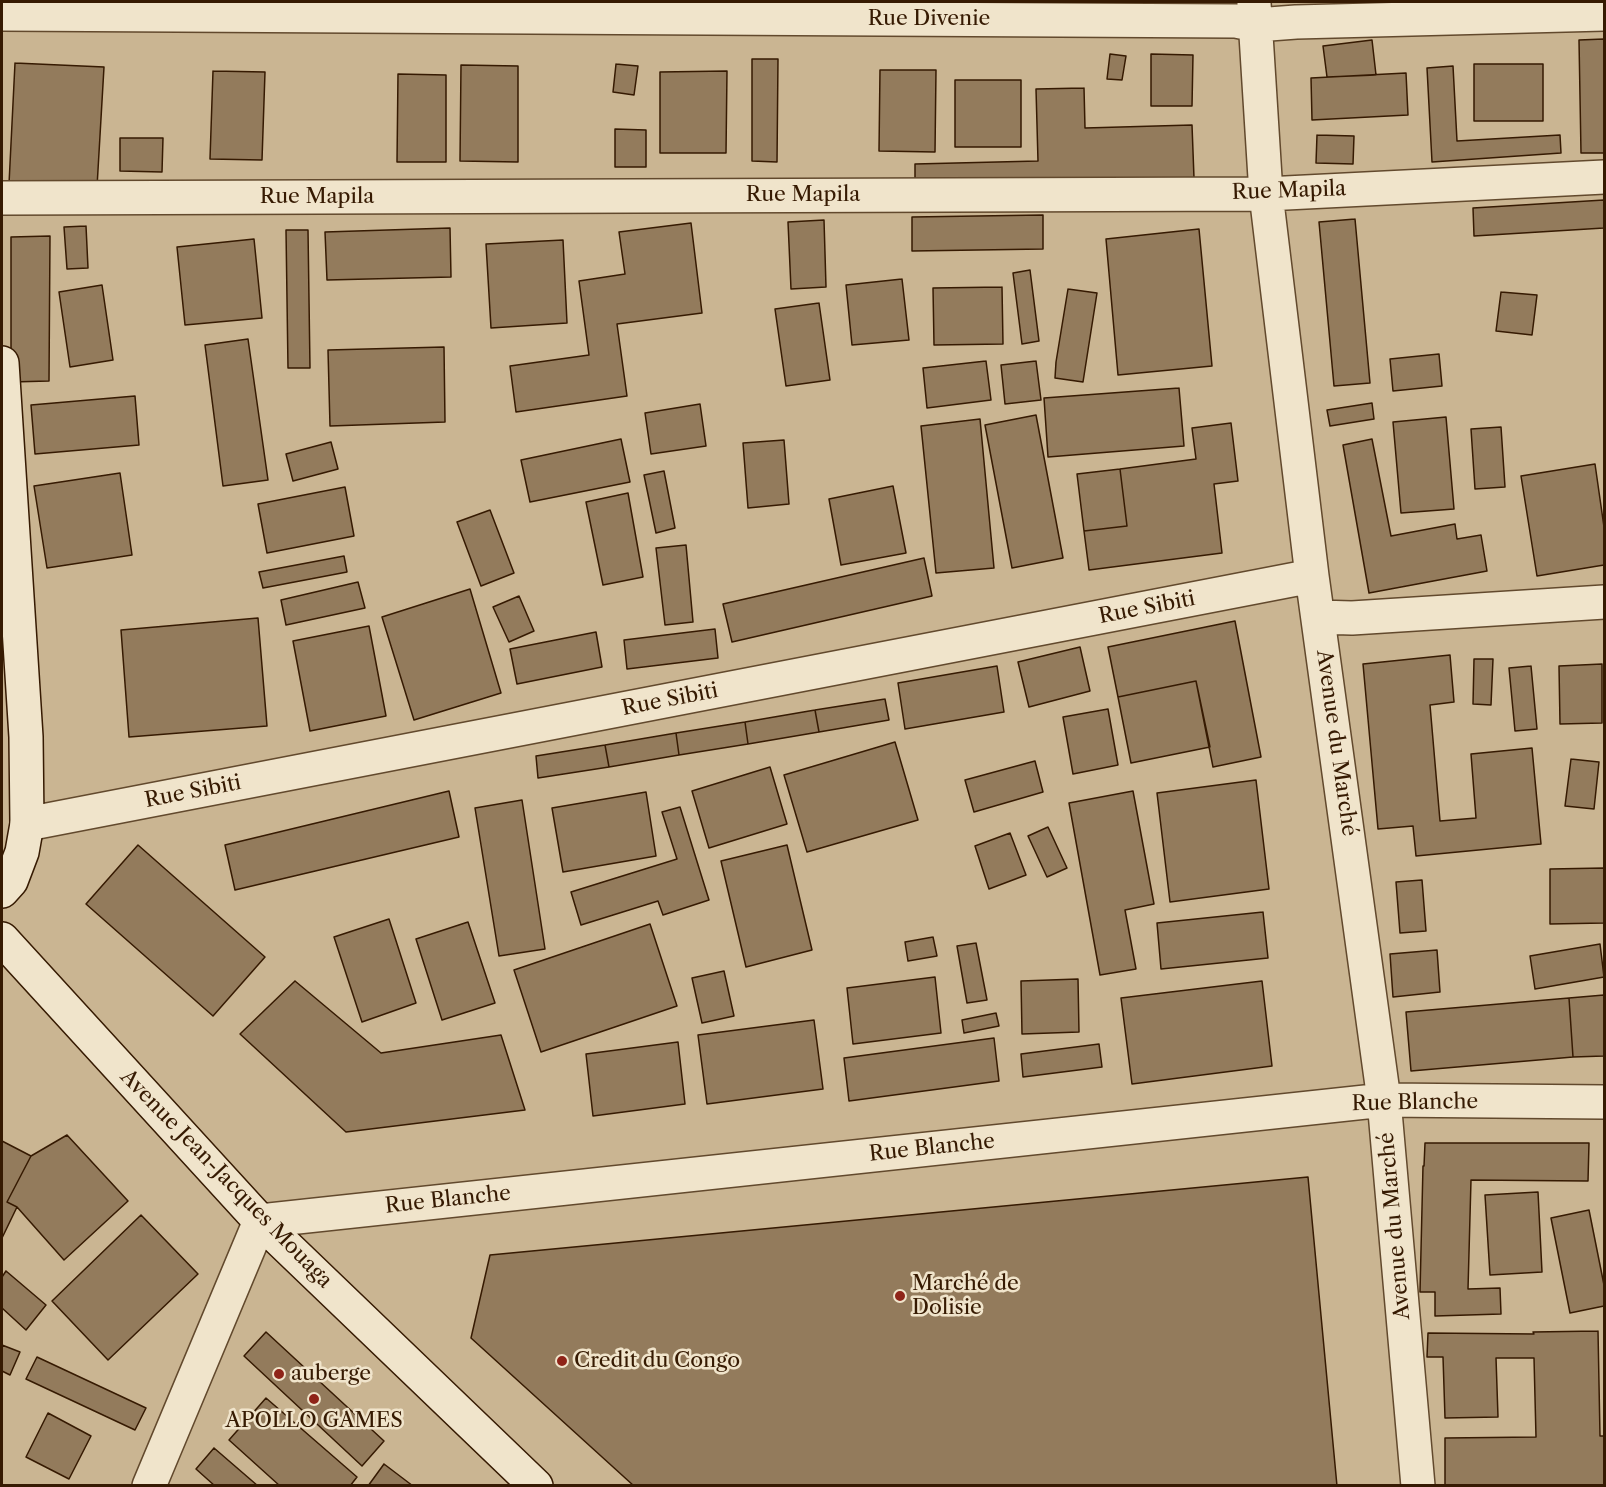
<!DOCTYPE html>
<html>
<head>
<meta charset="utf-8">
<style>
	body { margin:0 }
	#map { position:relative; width:1606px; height:1487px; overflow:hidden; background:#e8d5af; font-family:"Libre Caslon Text",serif }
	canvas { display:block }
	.frame { position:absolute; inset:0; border:3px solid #361a02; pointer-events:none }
</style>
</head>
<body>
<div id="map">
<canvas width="1606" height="1487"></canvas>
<div class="frame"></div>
</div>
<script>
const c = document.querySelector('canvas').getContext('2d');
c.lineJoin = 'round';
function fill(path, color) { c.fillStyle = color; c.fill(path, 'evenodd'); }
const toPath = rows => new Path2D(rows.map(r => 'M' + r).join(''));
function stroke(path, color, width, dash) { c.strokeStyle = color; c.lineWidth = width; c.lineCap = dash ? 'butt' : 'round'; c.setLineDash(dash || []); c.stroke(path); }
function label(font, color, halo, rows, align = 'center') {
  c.font = font + ' "Libre Caslon Text",serif'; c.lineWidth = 5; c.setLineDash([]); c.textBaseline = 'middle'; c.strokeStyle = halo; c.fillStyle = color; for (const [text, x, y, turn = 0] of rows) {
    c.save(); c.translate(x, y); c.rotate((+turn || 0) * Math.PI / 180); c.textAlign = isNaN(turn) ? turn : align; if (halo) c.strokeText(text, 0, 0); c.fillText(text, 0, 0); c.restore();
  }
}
const green = toPath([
	[2,2,1604,2,1604,1485,2,1485]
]);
const building = toPath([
	[1604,39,1604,153,1581,153,1579,40,1604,39],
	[1372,40,1376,75,1327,77,1323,46,1372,40],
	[1110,54,1126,56,1122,80,1107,79,1110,54],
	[1151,54,1193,55,1192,106,1151,106,1151,54],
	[752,59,778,59,777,162,752,161,752,59],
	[15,63,104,67,97,187,9,184,15,63],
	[616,64,638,66,634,95,613,92,616,64],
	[1474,64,1543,64,1543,121,1474,121,1474,64],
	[461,65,518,66,518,162,460,161,461,65],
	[1453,66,1457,141,1560,135,1561,153,1432,162,1427,68,1453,66],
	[880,70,936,70,935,152,879,151,880,70],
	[213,71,265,72,262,160,210,159,213,71],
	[727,71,726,153,660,153,660,72,727,71],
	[1406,73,1408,115,1312,120,1311,78,1406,73],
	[398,74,446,75,446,162,397,162,398,74],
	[955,80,1021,80,1021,147,955,147,955,80],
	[1084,88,1085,128,1192,125,1194,178,915,185,915,164,1038,161,1036,89,1084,88],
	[615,129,646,130,646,167,615,167,615,129],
	[1317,135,1354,136,1353,164,1316,163,1317,135],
	[120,138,163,138,162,172,120,171,120,138],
	[1604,200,1604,228,1474,236,1473,208,1604,200],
	[1043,215,1043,249,912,251,912,217,1043,215],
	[1355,219,1370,383,1334,386,1319,222,1355,219],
	[824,220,826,287,791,289,788,222,824,220],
	[691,223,702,313,617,324,627,396,516,412,510,366,589,355,579,281,625,274,619,232,691,223],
	[86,226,88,268,67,269,64,227,86,226],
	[450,228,451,277,327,280,325,232,450,228],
	[1199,229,1212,366,1118,375,1106,239,1199,229],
	[286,230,308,230,310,368,288,368,286,230],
	[50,236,49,381,11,382,11,237,50,236],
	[254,239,262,318,185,325,177,247,254,239],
	[563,240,567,323,491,328,486,244,563,240],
	[1030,270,1039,341,1022,344,1013,273,1030,270],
	[902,279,909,340,852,345,846,285,902,279],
	[102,285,113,360,70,367,59,292,102,285],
	[1002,287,1003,344,934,345,933,288,1002,287],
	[1068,289,1097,293,1083,382,1055,378,1056,362,1068,289],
	[1501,292,1537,295,1532,335,1496,331,1501,292],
	[819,303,830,380,786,386,775,309,819,303],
	[248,339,268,480,223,486,205,345,248,339],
	[444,347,445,422,330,426,328,350,444,347],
	[1439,354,1442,386,1393,391,1390,359,1439,354],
	[986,361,991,400,927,408,923,368,986,361],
	[1036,361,1041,400,1005,404,1001,365,1036,361],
	[1179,388,1184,446,1048,457,1044,398,1179,388],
	[135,396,139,445,35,454,31,405,135,396],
	[1372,403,1374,419,1330,426,1327,410,1372,403],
	[700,404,706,446,651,454,645,413,700,404],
	[1036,415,1063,558,1012,568,985,425,1036,415],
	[1446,417,1454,509,1401,513,1393,422,1446,417],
	[980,419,994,568,936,573,921,426,980,419],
	[1231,423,1238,481,1214,484,1222,553,1089,570,1084,531,1127,526,1120,469,1196,459,1192,428,1231,423],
	[1501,427,1505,487,1475,489,1471,429,1501,427],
	[621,439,630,482,530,502,521,460,621,439],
	[1372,439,1391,536,1455,524,1457,539,1481,535,1487,571,1369,593,1343,445,1372,439],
	[784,440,789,504,748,508,743,443,784,440],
	[331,442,338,469,293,481,286,454,331,442],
	[1595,464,1604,527,1604,565,1537,576,1521,476,1595,464],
	[1120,469,1127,526,1084,531,1077,474,1120,469],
	[664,471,675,528,656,533,644,475,664,471],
	[120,473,132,555,47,568,34,486,120,473],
	[893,486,906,553,841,565,829,499,893,486],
	[345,487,354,536,267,553,258,504,345,487],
	[628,493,643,577,603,585,586,502,628,493],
	[490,510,514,573,481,586,457,522,490,510],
	[686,545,693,622,665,625,656,548,686,545],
	[344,556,347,572,263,588,259,572,344,556],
	[924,558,932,596,732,642,723,604,924,558],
	[358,582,365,608,286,625,281,600,358,582],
	[470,589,501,693,414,720,382,617,470,589],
	[519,596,534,631,509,642,493,607,519,596],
	[258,618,267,726,129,737,121,630,258,618],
	[1235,621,1261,757,1213,767,1196,681,1118,697,1108,647,1235,621],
	[369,626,386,716,310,731,293,641,369,626],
	[715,629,718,658,627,669,624,640,715,629],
	[596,632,602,667,517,684,510,649,596,632],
	[1080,647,1090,691,1029,707,1018,662,1080,647],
	[1450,655,1454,702,1430,705,1440,821,1476,818,1471,754,1532,748,1541,844,1416,856,1413,826,1378,829,1363,664,1450,655],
	[1474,659,1493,659,1491,705,1473,704,1474,659],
	[1602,664,1602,723,1560,724,1559,666,1602,664],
	[997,666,1004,712,905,729,898,683,997,666],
	[1531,666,1537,729,1515,731,1509,668,1531,666],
	[1196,681,1210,747,1131,763,1118,697,1196,681],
	[885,699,889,720,819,732,815,710,885,699],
	[1108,709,1118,765,1073,774,1063,717,1108,709],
	[815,710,819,732,748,744,745,722,815,710],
	[745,722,748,744,679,755,676,733,745,722],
	[676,733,679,755,609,767,605,745,676,733],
	[895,742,918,820,807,852,784,775,895,742],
	[605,745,609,767,538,778,536,756,605,745],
	[1571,759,1599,762,1594,809,1565,806,1571,759],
	[1035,761,1043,792,974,812,965,780,1035,761],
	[770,767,787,824,709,848,692,791,770,767],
	[1256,780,1269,889,1170,902,1157,793,1256,780],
	[449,791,459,837,235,890,225,845,449,791],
	[1133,791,1154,904,1125,910,1136,969,1100,975,1069,803,1133,791],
	[646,792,656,856,563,872,552,808,646,792],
	[522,800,545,949,499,956,475,808,522,800],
	[680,807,709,900,663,915,658,901,581,925,571,892,677,859,662,812,680,807],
	[1048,827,1067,868,1047,877,1028,836,1048,827],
	[1010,833,1026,875,989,889,975,846,1010,833],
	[138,845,265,957,213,1016,86,904,138,845],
	[787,845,812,950,746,967,721,861,787,845],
	[1604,868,1604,923,1550,924,1550,869,1604,868],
	[1422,880,1426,931,1400,933,1396,882,1422,880],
	[1263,912,1268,958,1161,969,1157,923,1263,912],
	[389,919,416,1003,362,1022,334,937,389,919],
	[468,922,495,1003,442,1020,416,939,468,922],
	[650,924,677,1006,541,1052,514,970,650,924],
	[933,937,937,956,908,961,905,942,933,937],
	[976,943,987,1000,967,1003,957,946,976,943],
	[1600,944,1604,977,1535,989,1530,956,1600,944],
	[1437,950,1440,992,1393,997,1390,954,1437,950],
	[724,971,734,1016,702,1023,692,978,724,971],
	[935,977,941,1033,853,1044,847,988,935,977],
	[1078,979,1079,1032,1022,1034,1021,981,1078,979],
	[295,981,381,1053,501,1035,525,1110,346,1132,240,1034,295,981],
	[1262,981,1272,1066,1132,1084,1121,998,1262,981],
	[1604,995,1604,1056,1573,1057,1569,998,1604,995],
	[1569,998,1573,1057,1411,1071,1406,1012,1569,998],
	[996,1013,999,1026,964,1033,962,1020,996,1013],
	[814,1020,823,1089,707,1104,698,1035,814,1020],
	[994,1038,999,1081,849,1101,844,1058,994,1038],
	[678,1042,685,1104,593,1116,586,1054,678,1042],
	[1099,1044,1102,1067,1023,1077,1021,1054,1099,1044],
	[67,1135,128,1201,64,1260,17,1207,7,1202,31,1156,67,1135],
	[2,1141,31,1156,7,1202,17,1207,2,1238,2,1141],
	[1425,1143,1589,1143,1588,1181,1471,1180,1468,1289,1500,1288,1501,1314,1435,1316,1435,1292,1420,1292,1423,1166,1424,1166,1425,1143],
	[1308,1177,1337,1486,634,1486,471,1338,490,1255,1308,1177],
	[1538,1192,1542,1272,1490,1275,1485,1195,1538,1192],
	[1589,1210,1604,1285,1604,1306,1570,1313,1551,1218,1589,1210],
	[141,1215,198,1274,108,1360,52,1301,141,1215],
	[6,1271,46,1305,26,1330,2,1308,2,1277,6,1271],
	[1598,1331,1600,1436,1604,1436,1604,1486,1445,1486,1445,1438,1536,1437,1534,1358,1496,1358,1498,1417,1445,1418,1443,1357,1427,1357,1428,1333,1534,1334,1533,1332,1598,1331],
	[266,1332,384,1441,362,1466,244,1356,266,1332],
	[2,1345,20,1352,10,1375,2,1371,2,1345],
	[37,1357,146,1408,135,1430,26,1379,37,1357],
	[266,1398,357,1477,350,1486,280,1486,229,1440,266,1398],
	[48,1413,91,1436,69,1479,26,1457,48,1413],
	[214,1448,258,1486,215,1486,196,1469,214,1448],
	[384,1464,413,1486,368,1486,384,1464]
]);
const street = toPath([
	[1254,3,1266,194,1312,576,1384,1100,1418,1486],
	[2,14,1236,21,1256,25,1296,22,1604,14],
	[2,198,1266,194,1604,177],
	[1318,617,1352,618,1604,602],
	[27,824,1312,576],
	[149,1486,260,1221,1384,1100,1604,1102]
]);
const secondary = toPath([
	[2,363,26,737,27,824,22,852,11,881,2,891],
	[2,939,260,1221,536,1486]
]);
const markers = [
	[900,1296,6,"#8f2418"],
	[562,1361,6,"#8f2418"],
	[279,1374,6,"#8f2418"],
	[314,1399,6,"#8f2418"]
];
const streetNames = [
	["Rue Divenie",929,19],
	["Rue Mapila",1289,191,-2],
	["Rue Mapila",803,195],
	["Rue Mapila",317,197],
	["Rue Sibiti",1147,608,-11],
	["Rue Sibiti",670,700,-11],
	["Avenue du Marché",1336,743,82],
	["Rue Sibiti",193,792,-11],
	["Rue Blanche",1415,1103,-1],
	["Rue Blanche",932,1148,-6],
	["Avenue Jean-Jacques Mouaga",226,1179,46],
	["Rue Blanche",448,1200,-6],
	["Avenue du Marché",1395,1226,-95]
];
const poiNames = [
	["Marché de",912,1284],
	["Dolisie",912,1308],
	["Credit du Congo",574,1361],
	["auberge",291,1374],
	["APOLLO GAMES",314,1421,"center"]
];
fill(green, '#cab592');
fill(building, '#937b5c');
stroke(building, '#361a02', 1.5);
stroke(street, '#62492d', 36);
stroke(secondary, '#361a02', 36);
stroke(street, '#f0e4cb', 33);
stroke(secondary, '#f0e4cb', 33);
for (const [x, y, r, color] of markers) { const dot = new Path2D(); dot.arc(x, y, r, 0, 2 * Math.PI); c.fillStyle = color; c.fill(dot); stroke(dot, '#f0e4cb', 2); }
label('21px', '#361a02', '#f0e4cb', streetNames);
label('21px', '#361a02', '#f0e4cb', poiNames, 'left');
</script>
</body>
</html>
